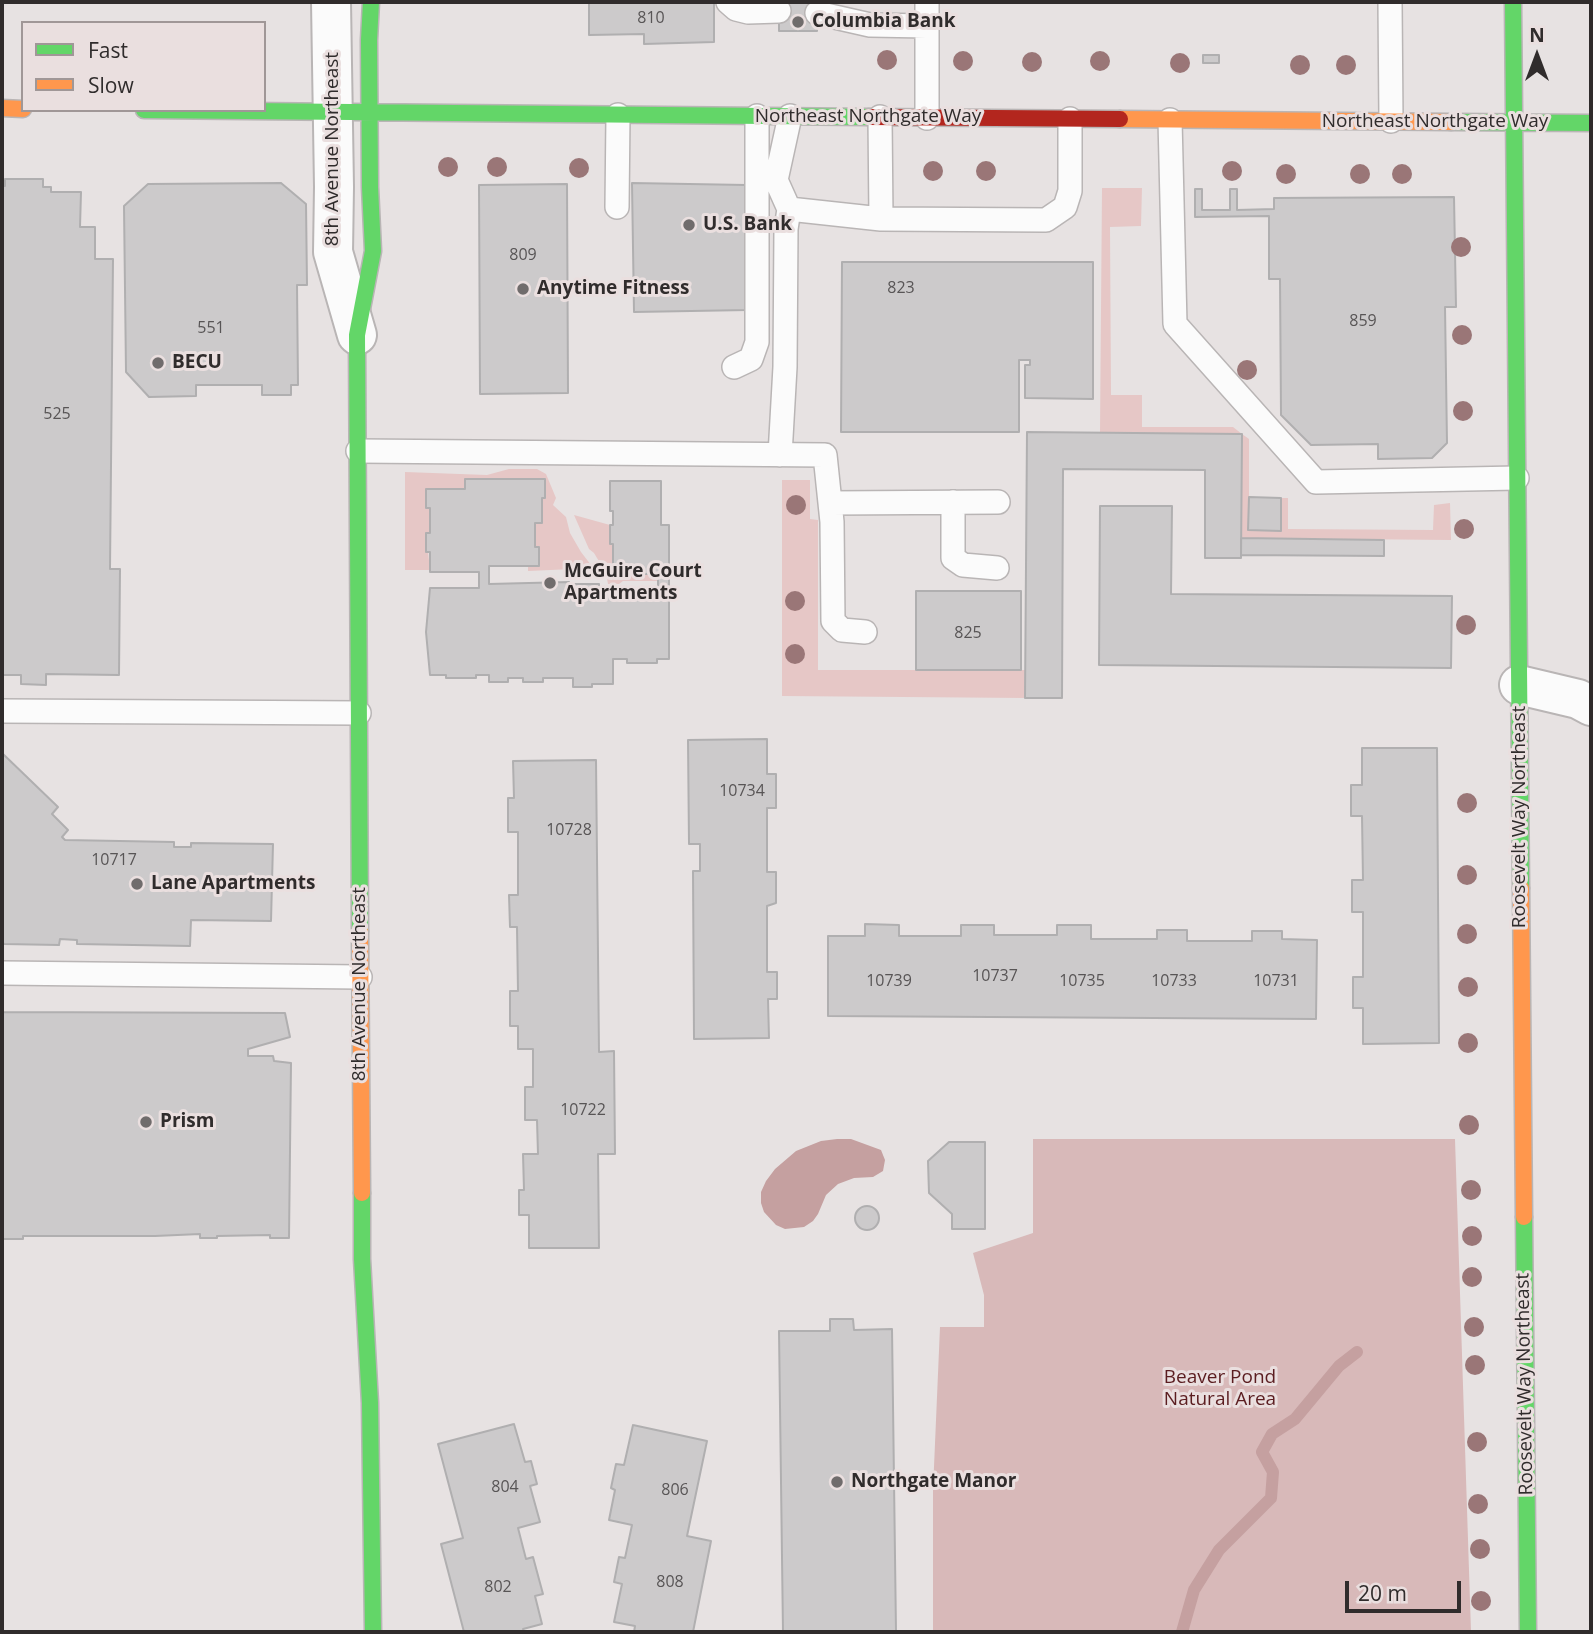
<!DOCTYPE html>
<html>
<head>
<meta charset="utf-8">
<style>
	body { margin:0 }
	#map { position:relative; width:1593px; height:1634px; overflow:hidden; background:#e7e2e2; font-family:"Open Sans",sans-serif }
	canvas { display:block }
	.frame { position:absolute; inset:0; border:4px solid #302c2c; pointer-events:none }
	.legend { position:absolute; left:21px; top:21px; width:245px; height:91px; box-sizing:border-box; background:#eadfdf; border:2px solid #a09797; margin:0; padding:9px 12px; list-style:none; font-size:21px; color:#302c2c }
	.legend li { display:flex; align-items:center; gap:14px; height:35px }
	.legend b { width:35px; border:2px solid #a09797 }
	.north { position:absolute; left:1502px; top:21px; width:70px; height:70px; -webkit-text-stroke:5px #eadfdf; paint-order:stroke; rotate:0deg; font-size:19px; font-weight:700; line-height:28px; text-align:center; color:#302c2c }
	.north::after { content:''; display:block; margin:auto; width:24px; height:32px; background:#302c2c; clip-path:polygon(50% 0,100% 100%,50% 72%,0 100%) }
	.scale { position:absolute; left:1345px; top:1581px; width:116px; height:32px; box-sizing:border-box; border:4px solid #302c2c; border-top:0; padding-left:9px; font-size:21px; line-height:24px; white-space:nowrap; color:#302c2c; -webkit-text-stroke:5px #eadfdf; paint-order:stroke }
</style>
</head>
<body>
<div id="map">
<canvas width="1593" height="1634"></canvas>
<div class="frame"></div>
<ul class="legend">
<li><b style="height:9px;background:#63d668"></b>Fast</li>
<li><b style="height:9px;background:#ff974d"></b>Slow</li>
</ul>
<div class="north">N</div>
<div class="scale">20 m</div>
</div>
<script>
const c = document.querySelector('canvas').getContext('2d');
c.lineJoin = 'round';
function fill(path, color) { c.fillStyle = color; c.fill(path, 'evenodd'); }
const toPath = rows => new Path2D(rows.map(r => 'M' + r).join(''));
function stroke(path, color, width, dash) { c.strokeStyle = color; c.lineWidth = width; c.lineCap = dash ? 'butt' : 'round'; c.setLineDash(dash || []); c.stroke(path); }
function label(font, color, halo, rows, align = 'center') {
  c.font = font + ' "Open Sans",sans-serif'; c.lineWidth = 6; c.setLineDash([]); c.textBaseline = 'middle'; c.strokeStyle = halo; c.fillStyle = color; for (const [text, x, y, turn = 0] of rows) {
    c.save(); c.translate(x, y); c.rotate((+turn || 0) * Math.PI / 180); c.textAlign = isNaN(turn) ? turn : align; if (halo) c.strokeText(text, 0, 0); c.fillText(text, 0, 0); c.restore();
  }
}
const green = toPath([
	[1102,188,1142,188,1141,226,1110,227,1111,395,1142,395,1142,427,1233,427,1242,434,1249,439,1249,530,1280,531,1281,498,1288,498,1288,529,1433,530,1434,505,1450,503,1451,540,1241,538,1242,434,1100,433],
	[509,469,537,469,546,474,556,498,553,505,566,517,570,533,581,552,591,565,573,569,528,571,528,566,539,566,539,548,535,547,535,523,542,523,542,498,545,498,545,479,465,479,465,489,426,489,426,507,430,508,430,533,426,533,430,570,405,570,405,472,487,475],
	[782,480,810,480,810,519,818,520,818,670,1025,670,1025,698,782,696],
	[574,515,610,525,610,544,658,574,658,581,623,581,619,584,608,584,606,573,594,553,589,549]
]);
const forest = toPath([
	[1033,1139,1455,1139,1471,1632,933,1632,933,1490,940,1327,984,1327,984,1295,973,1253,1033,1233]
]);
const water = toPath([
	[837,1139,851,1139,881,1150,885,1160,883,1171,873,1177,854,1178,838,1184,826,1195,818,1214,813,1221,804,1227,785,1229,776,1225,764,1212,761,1203,761,1192,766,1181,775,1169,796,1151,821,1141]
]);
const stream = toPath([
	[1182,1632,1194,1590,1219,1550,1271,1498,1273,1472,1262,1452,1272,1434,1295,1419,1339,1366,1357,1352]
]);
const building = toPath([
	[589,2,714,2,714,42,644,44,644,34,589,35,589,2],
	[779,2,817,2,817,31,779,31,779,2],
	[1203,55,1219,55,1219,63,1203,63,1203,55],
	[5,179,43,179,43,187,51,187,51,192,81,192,80,227,95,227,95,259,113,259,110,569,120,569,119,675,46,674,46,685,21,684,21,675,2,675,2,186,5,186,5,179],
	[281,183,306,204,307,285,297,285,298,385,291,385,291,395,262,395,262,385,196,385,196,396,149,397,126,372,124,206,148,184,281,183],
	[632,183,746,185,748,310,634,312,632,183],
	[567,184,568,393,480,394,479,185,567,184],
	[1195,189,1202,189,1202,210,1230,210,1230,189,1237,189,1237,210,1274,209,1274,198,1454,197,1456,307,1445,307,1447,443,1432,458,1378,459,1378,444,1311,445,1281,415,1280,279,1269,279,1269,216,1195,217,1195,189],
	[842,262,1093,262,1093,399,1025,398,1025,365,1030,365,1030,360,1019,360,1019,432,841,432,842,262],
	[1027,432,1242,434,1241,558,1205,558,1205,470,1063,469,1062,698,1025,698,1027,432],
	[465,479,545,479,545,498,542,498,542,523,535,523,535,547,539,547,539,566,489,566,489,584,569,582,569,584,599,584,599,589,618,589,618,595,658,595,658,574,613,574,613,544,610,544,610,525,613,525,613,511,610,511,610,481,661,481,661,525,669,525,669,659,657,659,657,663,627,663,627,659,613,659,613,684,592,684,592,687,573,687,573,678,543,678,543,682,523,682,523,678,508,678,508,682,489,682,489,675,476,675,476,678,446,678,446,675,430,675,426,632,430,588,479,588,479,572,430,572,430,552,426,552,426,533,430,533,430,508,426,508,426,489,465,489,465,479],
	[1249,497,1281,498,1281,531,1248,530,1249,497],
	[1100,506,1172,506,1171,594,1452,596,1451,668,1099,665,1100,506],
	[1241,538,1384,540,1384,556,1241,555,1241,538],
	[916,591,1021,591,1021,670,916,670,916,591],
	[767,739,767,774,776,774,776,808,767,808,767,872,776,872,776,903,767,906,767,972,777,972,777,999,768,999,769,1038,694,1039,693,871,700,871,700,844,689,844,688,740,767,739],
	[1362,748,1437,748,1439,1043,1363,1044,1363,1008,1353,1008,1353,977,1363,977,1363,912,1352,912,1352,880,1363,880,1362,816,1351,816,1351,785,1362,785,1362,748],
	[2,753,58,807,52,814,68,830,62,837,65,840,174,842,174,847,191,847,191,843,273,844,271,921,191,920,190,946,77,944,77,940,60,939,59,945,4,944,2,942,2,753],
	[596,760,599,1052,614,1051,615,1154,598,1154,599,1248,529,1248,529,1215,519,1215,519,1190,524,1190,523,1154,538,1154,537,1120,525,1120,525,1087,533,1087,533,1049,518,1049,518,1026,510,1026,510,991,518,991,517,927,510,927,509,895,518,895,518,832,508,832,508,798,514,798,513,761,596,760],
	[865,924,899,925,899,936,961,936,961,925,994,925,994,935,1057,935,1057,925,1091,925,1091,939,1157,939,1157,930,1187,930,1187,941,1252,941,1252,931,1282,931,1282,939,1317,940,1316,1019,828,1016,828,936,865,936,865,924],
	[2,1012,285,1013,290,1037,248,1049,248,1056,273,1056,274,1061,291,1063,289,1238,270,1238,270,1235,217,1236,217,1238,200,1238,200,1234,155,1236,23,1236,23,1239,3,1239,2,1012],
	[949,1142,985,1142,985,1229,952,1229,952,1214,929,1193,928,1161,949,1142],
	'855 1218a12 12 0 1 1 24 0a12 12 0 1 1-24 0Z',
	[830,1319,853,1319,854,1330,892,1329,896,1632,783,1632,779,1331,830,1331,830,1319],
	[514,1424,525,1462,531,1461,537,1484,530,1486,540,1522,518,1528,526,1559,533,1557,543,1594,535,1596,542,1624,523,1629,524,1632,464,1632,441,1544,463,1538,438,1444,514,1424],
	[633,1425,707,1441,687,1536,711,1541,693,1632,634,1632,635,1626,614,1622,622,1584,614,1582,619,1557,625,1558,632,1525,609,1520,615,1490,611,1488,616,1464,624,1465,633,1425]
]);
const lane = toPath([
	[728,2,736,9,748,12,779,11],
	[1390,2,1391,121],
	[817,13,870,25,927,26],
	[880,117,881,219],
	[927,118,927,2],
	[1170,120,1175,324,1316,482,1517,478],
	[617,207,618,115],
	[789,209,881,219,1046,220,1065,207,1070,191,1070,119],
	[734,367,751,359,757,342,757,116],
	[358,451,825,455,832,522,833,621,842,630,865,632],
	[780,455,785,367,786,229,789,209,776,180,790,116],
	[953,502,953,558,963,565,997,568],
	[830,503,998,502],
	[2,711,359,713],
	[2,973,360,977]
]);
const street = toPath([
	[331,2,334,187,333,252,357,335],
	[1519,685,1578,699,1591,706]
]);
const fast = toPath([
	[1513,2,1521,888],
	[144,110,869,117],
	[1451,122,1591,123],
	[360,931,357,335,373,251,370,187,369,40,371,2],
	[362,1193,362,1259,370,1403,373,1632],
	[1524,1217,1528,1632]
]);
const slow = toPath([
	[2,108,23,109],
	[1120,119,1451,122],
	[1521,888,1524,1217],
	[360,931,362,1193]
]);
const jam = toPath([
	[869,117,1120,119]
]);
const trees = [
	[887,60],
	[963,61],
	[1100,61],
	[1032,62],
	[1180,63],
	[1300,65],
	[1346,65],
	[448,167],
	[497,167],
	[579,168],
	[933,171],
	[986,171],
	[1232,171],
	[1286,174],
	[1360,174],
	[1402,174],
	[1461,247],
	[1462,335],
	[1247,370],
	[1463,411],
	[796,505],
	[1464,529],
	[795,601],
	[1466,625],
	[795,654],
	[1467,803],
	[1467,875],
	[1467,934],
	[1468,987],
	[1468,1043],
	[1469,1125],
	[1471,1190],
	[1472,1236],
	[1472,1277],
	[1474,1327],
	[1475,1365],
	[1477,1442],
	[1478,1504],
	[1480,1549],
	[1481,1601]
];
const markers = [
	[798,22,7,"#706c6c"],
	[689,225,7,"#706c6c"],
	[523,289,7,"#706c6c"],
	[158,363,7,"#706c6c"],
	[550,583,7,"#706c6c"],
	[137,884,7,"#706c6c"],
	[146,1122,7,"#706c6c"],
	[837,1482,7,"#706c6c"]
];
const numberNames = [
	["810",651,18],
	["809",523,255],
	["823",901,288],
	["859",1363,321],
	["551",211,328],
	["525",57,414],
	["825",968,633],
	["10734",742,791],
	["10728",569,830],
	["10717",114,860],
	["10737",995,976],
	["10739",889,981],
	["10735",1082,981],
	["10733",1174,981],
	["10731",1276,981],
	["10722",583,1110],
	["804",505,1487],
	["806",675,1490],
	["808",670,1582],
	["802",498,1587]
];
const poiNames = [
	["Columbia Bank",812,22],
	["U.S. Bank",703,225],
	["Anytime Fitness",537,289],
	["BECU",172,363],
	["McGuire Court",564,572],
	["Apartments",564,594],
	["Lane Apartments",151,884],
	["Prism",160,1122],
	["Northgate Manor",851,1482]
];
const streetNames = [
	["Northeast Northgate Way",868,117],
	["Northeast Northgate Way",1435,122],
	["8th Avenue Northeast",333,149,-90],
	["Roosevelt Way Northeast",1520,817,-90],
	["8th Avenue Northeast",360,984,-90],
	["Roosevelt Way Northeast",1525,1384,-91]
];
const parkNames = [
	["Beaver Pond",1220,1378],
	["Natural Area",1220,1400]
];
fill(green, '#e6c7c6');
fill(forest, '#d8b9b9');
fill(water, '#c5a0a0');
stroke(stream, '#c5a0a0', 12);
fill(building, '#cccacb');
stroke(building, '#b0afb0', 2);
stroke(lane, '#b9b5b5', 26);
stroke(street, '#b9b5b5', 42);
stroke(fast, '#b9b5b5', 19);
stroke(slow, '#b9b5b5', 19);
stroke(jam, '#b9b5b5', 19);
stroke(lane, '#fbfbfb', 23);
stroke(street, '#fbfbfb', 38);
stroke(fast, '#63d668', 16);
stroke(slow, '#ff974d', 16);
stroke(jam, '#b3261e', 16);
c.fillStyle = '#9a7677';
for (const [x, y] of trees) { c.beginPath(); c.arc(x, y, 10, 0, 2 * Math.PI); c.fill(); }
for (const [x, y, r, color] of markers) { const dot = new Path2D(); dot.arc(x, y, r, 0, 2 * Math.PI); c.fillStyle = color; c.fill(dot); stroke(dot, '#eadfdf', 2.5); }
label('16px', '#585556', null, numberNames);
label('bold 19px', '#302c2c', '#eadfdf', poiNames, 'left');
label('19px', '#302c2c', '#eadfdf', streetNames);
label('19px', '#5b1d20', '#eadfdf', parkNames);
</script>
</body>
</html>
